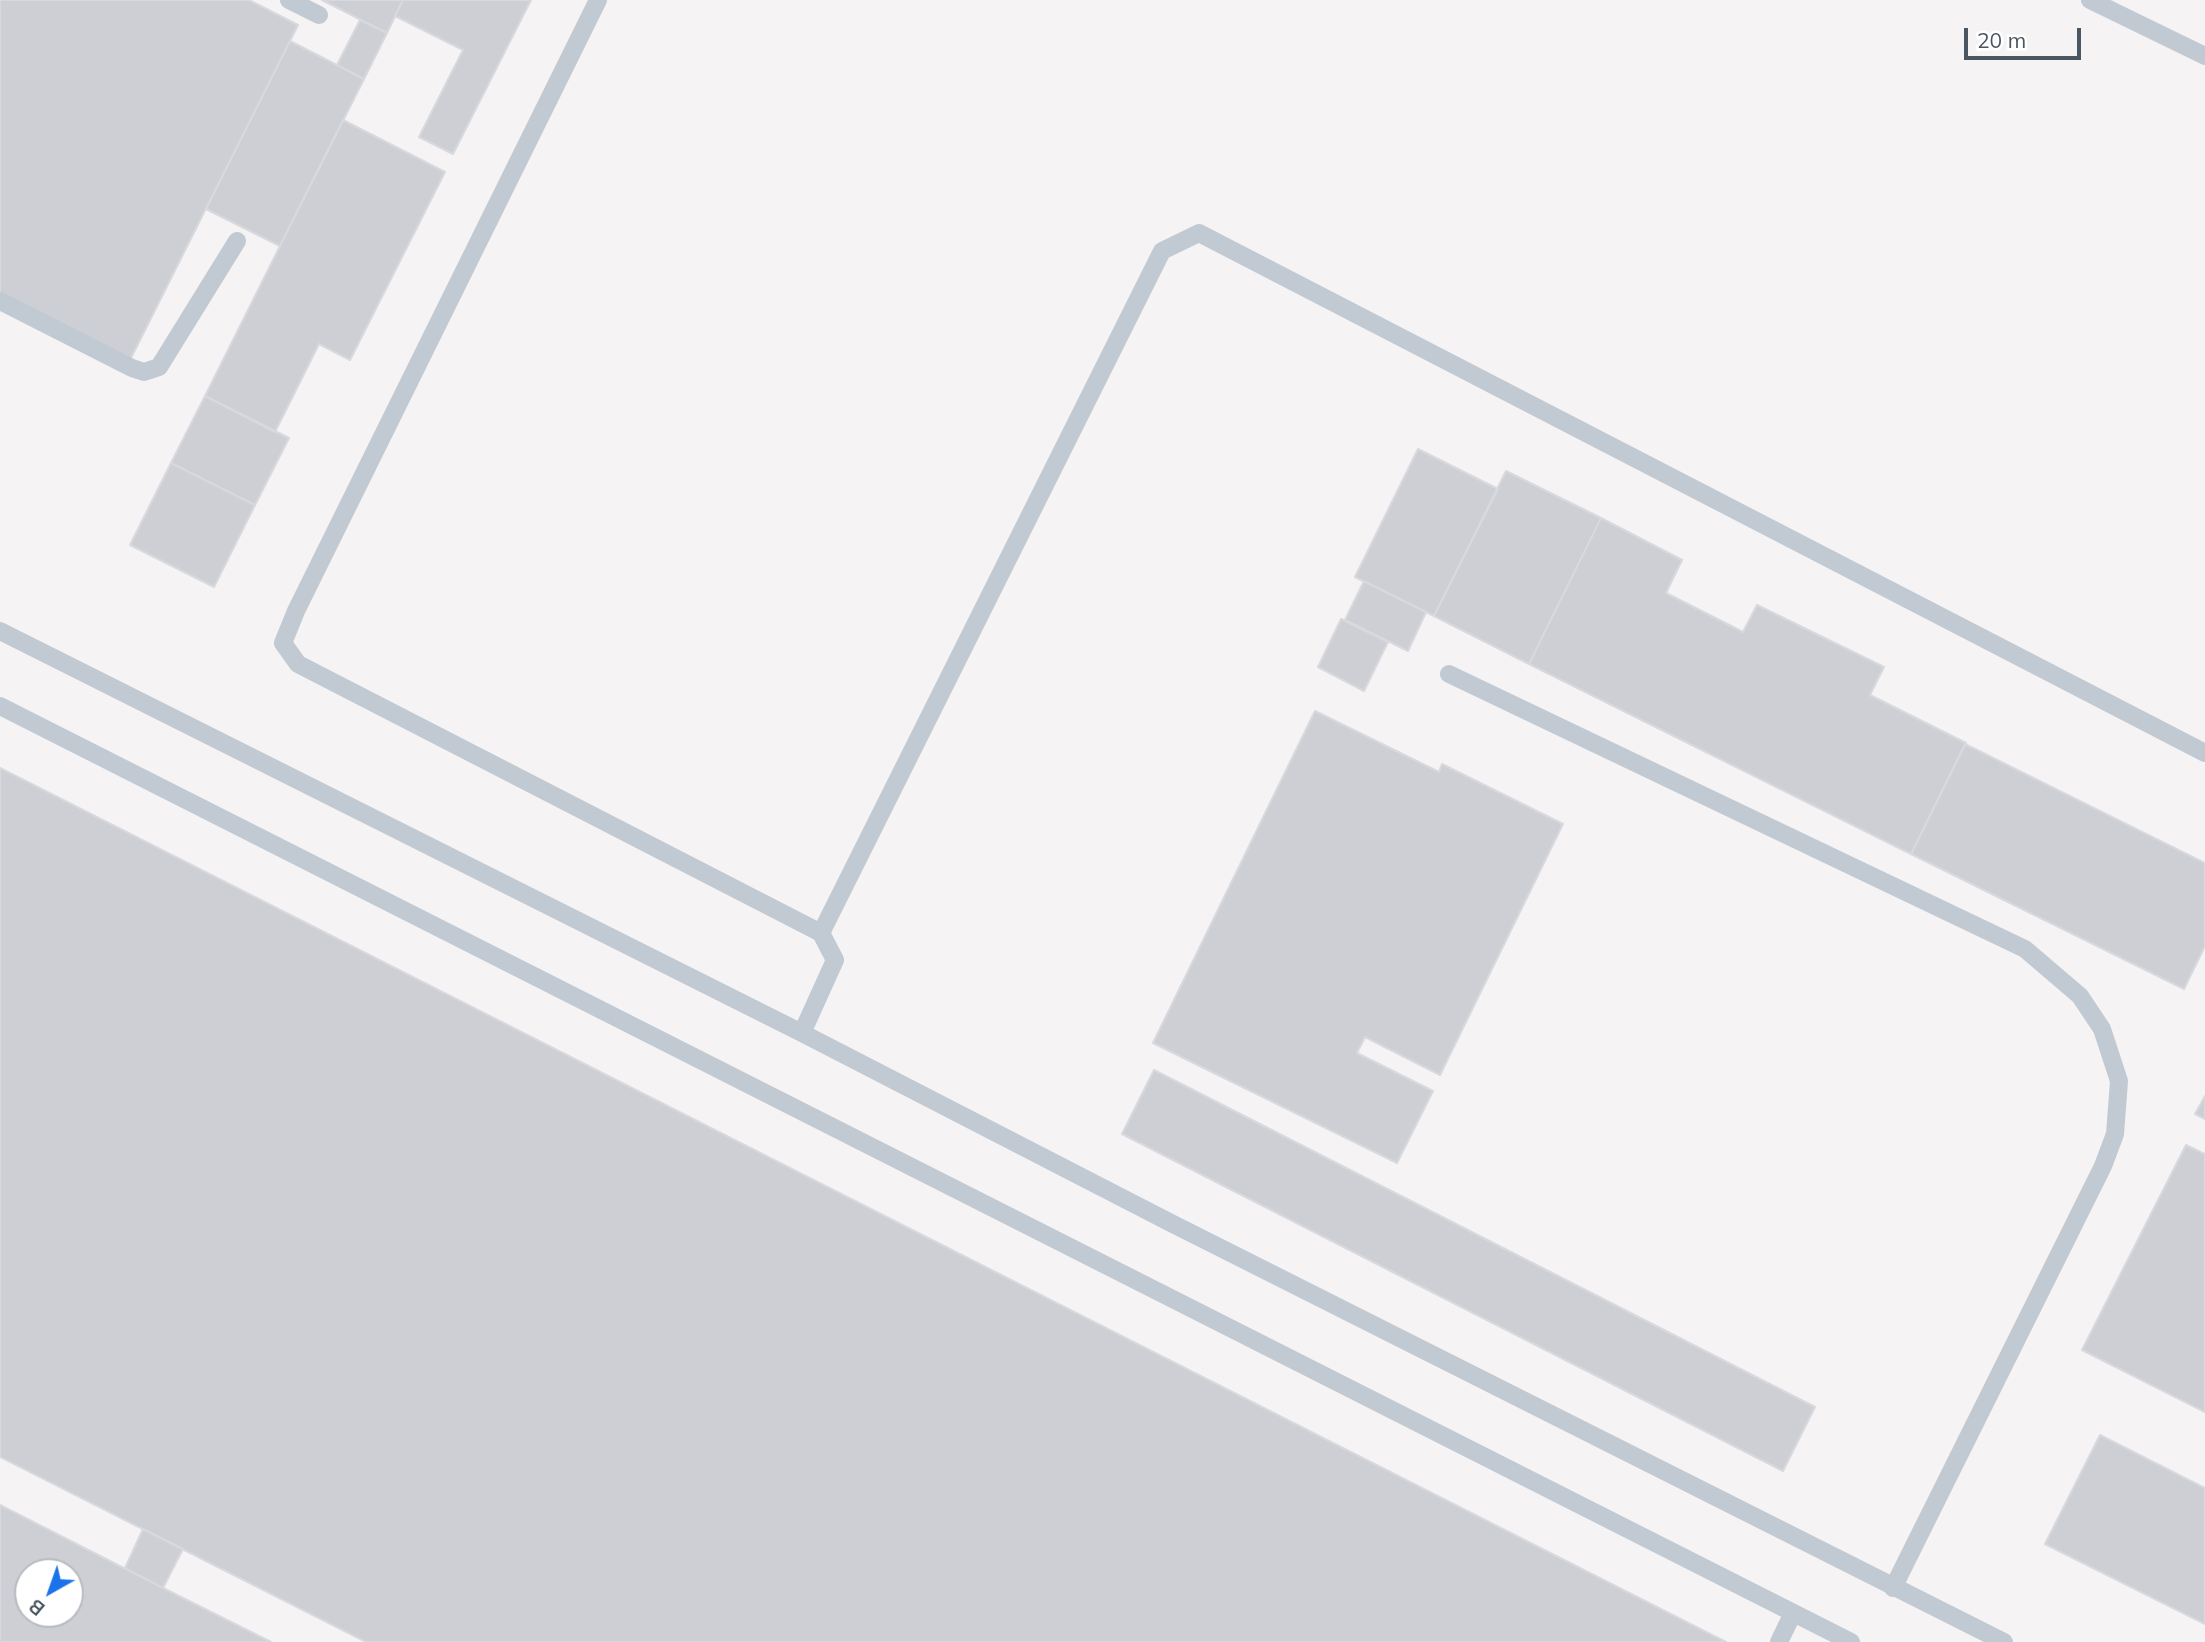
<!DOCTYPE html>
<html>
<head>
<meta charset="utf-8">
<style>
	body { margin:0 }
	#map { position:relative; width:2205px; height:1642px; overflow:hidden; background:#f5f3f3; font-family:Mulish,sans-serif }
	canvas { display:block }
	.north { position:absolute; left:14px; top:1558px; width:70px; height:70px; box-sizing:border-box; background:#fff; border:2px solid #b7bbc0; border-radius:50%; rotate:220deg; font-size:19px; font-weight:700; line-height:28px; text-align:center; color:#4a5661 }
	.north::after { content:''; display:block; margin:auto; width:24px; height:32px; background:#1a73e8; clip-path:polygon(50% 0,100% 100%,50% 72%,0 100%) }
	.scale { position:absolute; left:1964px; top:28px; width:117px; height:32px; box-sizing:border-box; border:4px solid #4a5661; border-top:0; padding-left:9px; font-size:21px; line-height:24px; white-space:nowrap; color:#4a5661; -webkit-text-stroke:5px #fff; paint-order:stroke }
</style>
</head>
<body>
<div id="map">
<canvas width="2205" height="1642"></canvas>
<div class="north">B</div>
<div class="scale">20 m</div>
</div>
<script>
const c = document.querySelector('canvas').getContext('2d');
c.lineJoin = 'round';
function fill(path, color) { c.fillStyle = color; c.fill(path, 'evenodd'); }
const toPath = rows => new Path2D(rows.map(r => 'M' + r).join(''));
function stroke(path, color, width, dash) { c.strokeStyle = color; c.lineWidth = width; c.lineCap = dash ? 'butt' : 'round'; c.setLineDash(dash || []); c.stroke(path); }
const building = toPath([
	[0,0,249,0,298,25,130,360,0,294,0,0],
	[322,0,403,0,387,33,322,0],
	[403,0,531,0,453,154,419,137,463,50,395,16,403,0],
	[360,20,387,33,364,79,337,65,360,20],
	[290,41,364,79,280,246,206,209,290,41],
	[343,120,445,172,350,360,319,344,275,432,205,396,343,120],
	[205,396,289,438,255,505,171,463,205,396],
	[1418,449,1498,489,1434,616,1355,577,1418,449],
	[171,463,255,505,214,587,130,545,171,463],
	[1506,471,1601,518,1529,664,1434,616,1506,471],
	[1601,518,1682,560,1666,593,1743,632,1757,605,1884,667,1870,695,1966,743,1911,854,1529,664,1601,518],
	[1364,581,1426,612,1408,651,1345,620,1364,581],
	[1341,619,1388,642,1364,691,1318,667,1341,619],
	[1315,711,1439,772,1442,764,1563,824,1440,1075,1365,1037,1357,1053,1433,1091,1397,1163,1153,1043,1315,711],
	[1965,744,2205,863,2205,946,2184,989,1911,854,1965,744],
	[0,768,1726,1642,366,1642,0,1457,0,768],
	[1154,1070,1815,1407,1783,1471,1122,1134,1154,1070],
	[2205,1096,2205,1119,2195,1114,2205,1096],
	[2186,1145,2205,1154,2205,1412,2082,1350,2186,1145],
	[2100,1435,2205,1488,2205,1624,2045,1544,2100,1435],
	[0,1505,163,1588,271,1642,0,1642,0,1505],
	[28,1572,70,1572,70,1614,28,1614,28,1572],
	[143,1529,183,1549,163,1588,125,1568,143,1529]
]);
const service = toPath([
	[289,0,319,15],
	[598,0,296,611,283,643,298,664,821,933,835,960,802,1033],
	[2090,0,2205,56],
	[0,301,132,368,144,372,159,367,237,241],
	[0,631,802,1033,1171,1223,2004,1642],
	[1449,674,2025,949,2080,996,2102,1029,2119,1081,2115,1134,2103,1166,1893,1588],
	[0,706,1851,1642],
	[821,933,1162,251,1199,233,2205,753],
	[1779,1642,1793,1613]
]);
fill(building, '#cdcfd5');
stroke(building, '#d7d9de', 2);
stroke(service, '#c1cad2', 18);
</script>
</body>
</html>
